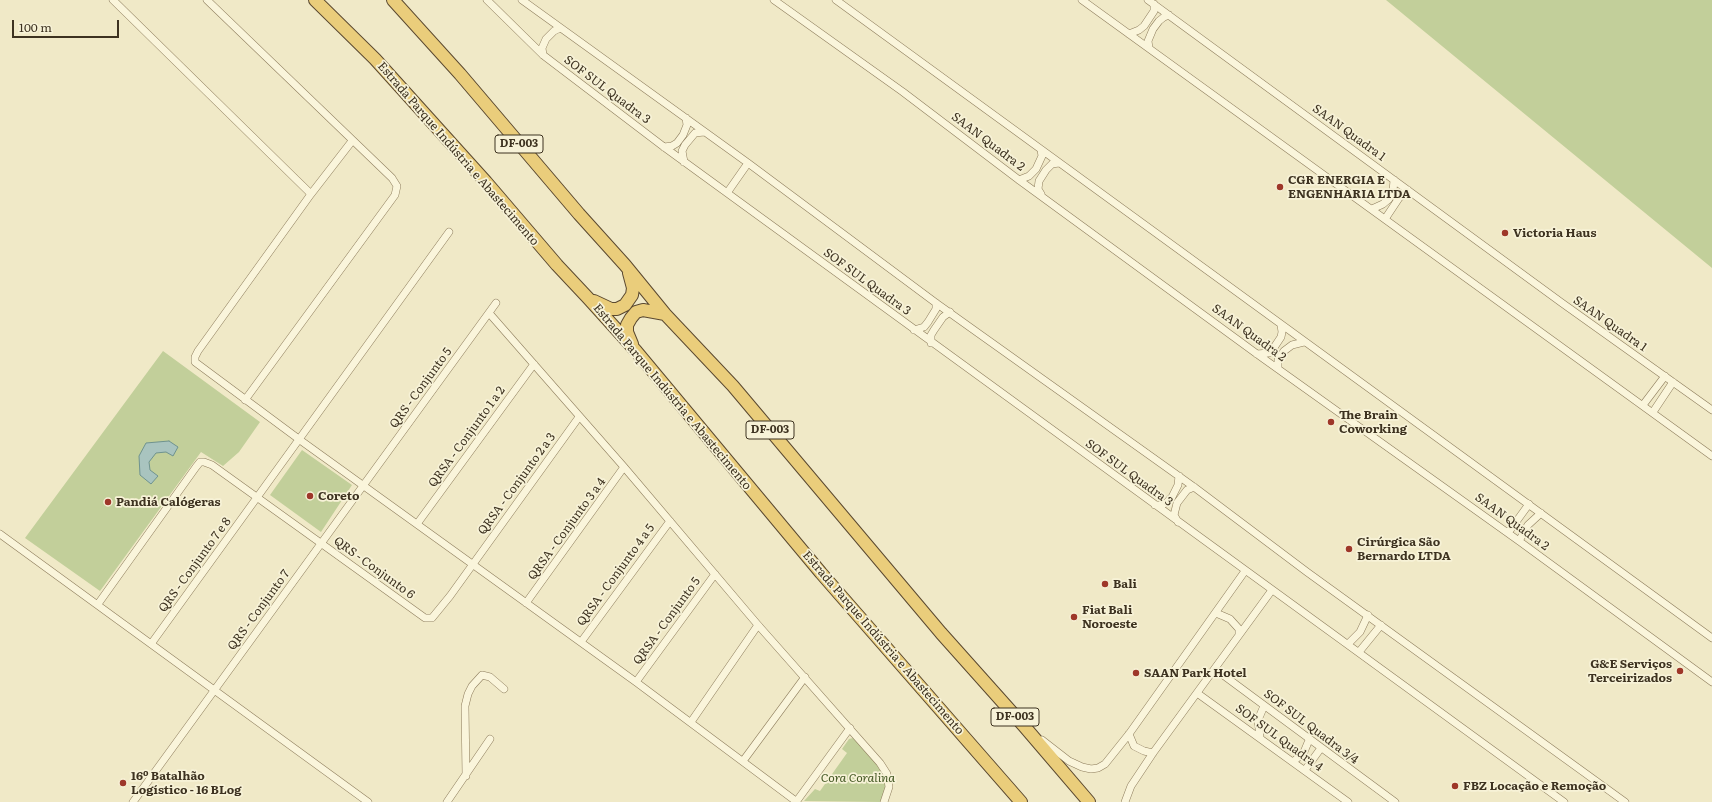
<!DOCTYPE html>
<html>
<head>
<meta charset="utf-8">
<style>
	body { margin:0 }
	#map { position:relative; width:1712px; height:802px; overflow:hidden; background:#f0e9c7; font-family:Literata,serif }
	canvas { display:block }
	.scale { position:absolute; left:12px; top:20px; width:107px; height:18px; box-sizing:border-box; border:2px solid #3d3220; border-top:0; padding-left:5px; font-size:12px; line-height:14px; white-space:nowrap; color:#3d3220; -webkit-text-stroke:3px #f7f2d7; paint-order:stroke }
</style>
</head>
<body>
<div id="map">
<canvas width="1712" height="802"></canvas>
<div class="scale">100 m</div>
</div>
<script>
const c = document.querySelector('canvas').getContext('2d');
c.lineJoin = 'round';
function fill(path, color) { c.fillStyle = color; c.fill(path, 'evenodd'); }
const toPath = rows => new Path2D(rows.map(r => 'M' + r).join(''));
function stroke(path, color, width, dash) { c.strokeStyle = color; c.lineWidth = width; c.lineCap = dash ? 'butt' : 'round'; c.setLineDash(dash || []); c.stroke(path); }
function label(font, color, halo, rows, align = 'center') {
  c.font = font + ' Literata,serif'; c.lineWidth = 3.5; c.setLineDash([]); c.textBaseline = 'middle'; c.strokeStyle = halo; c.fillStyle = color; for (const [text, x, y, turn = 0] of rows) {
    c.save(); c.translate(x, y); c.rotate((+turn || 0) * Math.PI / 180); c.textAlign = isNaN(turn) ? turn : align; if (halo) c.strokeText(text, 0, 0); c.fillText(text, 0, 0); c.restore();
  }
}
const green = toPath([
	[1386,0,1712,0,1712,268],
	[163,351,260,422,239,452,223,466,201,452,100,591,25,538],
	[302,450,352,485,321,532,270,495],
	[853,738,856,739,879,765,886,782,886,790,881,802,804,801,815,789,820,791,847,753,842,749,849,739]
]);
const water = toPath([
	[169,441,178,447,173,456,166,452,156,453,149,462,150,470,158,476,151,484,140,475,139,456,146,443,169,441]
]);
const minor = toPath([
	[113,0,311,194],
	[207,0,392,178,397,186,395,195,245,400],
	[487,0,543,55,664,147,1564,802],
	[522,0,748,163,936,303,1194,487,1307,572,1625,802],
	[774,0,903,92,1019,180,1257,354,1519,541,1712,682],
	[836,0,1712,638],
	[1082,0,1712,456],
	[1148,0,1562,303,1712,410],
	[1129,34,1139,30,1144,26,1154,11,1154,4],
	[1149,48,1148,41,1153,29,1159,21,1164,17,1169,15],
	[543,55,542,48,546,39,554,31,560,28],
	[352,141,311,194,198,351,195,357,195,362,300,440,636,682,797,802],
	[664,147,672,146,677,143,683,135,687,125,686,118],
	[684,162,682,151,685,145,695,133,704,132],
	[1019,180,1029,176,1036,169,1042,156,1041,150],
	[727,193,748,163],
	[1041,194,1038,189,1039,181,1046,170,1052,164,1059,163],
	[1372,209,1383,204,1389,199,1393,191,1394,180],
	[1385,219,1399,198,1408,190],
	[489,313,624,467,758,625,880,763,887,774,888,780,889,787,884,802],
	[914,330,924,327,928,322,936,309,936,303],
	[931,343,931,335,934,330,943,317,950,312],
	[1257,354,1269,353,1273,349,1281,337,1282,332,1281,325],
	[1278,368,1278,360,1284,351,1292,345,1304,342],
	[1643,405,1665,376],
	[1653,412,1673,382],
	[1155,505,1161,505,1166,503,1172,497,1178,485,1179,476],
	[1178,522,1174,515,1177,503,1187,490,1194,487],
	[417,524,534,364],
	[1508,533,1529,504],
	[0,534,368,802],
	[1519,541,1528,525,1541,513],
	[526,603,624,467],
	[98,604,196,467,200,462,204,462,212,465,425,618,432,618,450,596,579,417],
	[1216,613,1230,619,1239,629,1239,634],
	[581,642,670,521],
	[151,644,449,232],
	[1348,644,1360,632,1368,615],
	[1359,652,1381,625],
	[1215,669,1395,802],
	[636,682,715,574],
	[1197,693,1348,802],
	[691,722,758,625],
	[1129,734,1134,746,1144,751,1153,753],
	[1260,737,1258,720,1264,706],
	[1042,740,1069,761,1082,767,1091,769,1098,768,1105,764,1129,734,1245,571],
	[743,761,805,677],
	[1293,762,1304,752,1309,740],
	[1305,770,1321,748],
	[466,776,465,706,468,694,472,686,482,675,490,677,504,689],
	[133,802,496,303],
	[447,802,490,739],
	[796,802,850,728],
	[1125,802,1131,786,1153,753,1272,590]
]);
const trunk = toPath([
	[315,0,375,59,486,182,557,265,588,298,636,351,821,573,1021,802],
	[393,0,460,74,579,214,625,265,665,314,733,386,941,633,1024,726,1089,802],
	[594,301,611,309,617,309,625,305,632,295,633,288,629,273],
	[632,344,627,332,627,325,631,318,636,312,643,310,665,314]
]);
const markers = [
	[1280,187,4,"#9e3729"],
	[1505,233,4,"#9e3729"],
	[1331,422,4,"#9e3729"],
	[310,496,4,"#9e3729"],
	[108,502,4,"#9e3729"],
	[1349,549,4,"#9e3729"],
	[1105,584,4,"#9e3729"],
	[1074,617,4,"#9e3729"],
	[1680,671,4,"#9e3729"],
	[1136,673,4,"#9e3729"],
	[123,783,4,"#9e3729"],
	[1455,786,4,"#9e3729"]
];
const shields = [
	[519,144,48],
	[770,430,48],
	[1015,717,48]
];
const shieldNames = [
	["DF-003",519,144],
	["DF-003",770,430],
	["DF-003",1015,717]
];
const streetNames = [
	["SOF SUL Quadra 3",607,90,37],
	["SAAN Quadra 1",1349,133,36],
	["SAAN Quadra 2",988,142,37],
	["Estrada Parque Indústria e Abastecimento",458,154,49],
	["SOF SUL Quadra 3",867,282,36],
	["SAAN Quadra 1",1610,324,35],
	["SAAN Quadra 2",1249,333,36],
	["QRS - Conjunto 5",421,388,-54],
	["Estrada Parque Indústria e Abastecimento",672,397,50],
	["QRSA - Conjunto 1 a 2",467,437,-54],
	["SOF SUL Quadra 3",1129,473,36],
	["QRSA - Conjunto 2 a 3",517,484,-54],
	["SAAN Quadra 2",1512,522,36],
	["QRSA - Conjunto 3 a 4",567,529,-54],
	["QRS - Conjunto 7 e 8",195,565,-54],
	["QRS - Conjunto 6",374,568,36],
	["QRSA - Conjunto 4 a 5",616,575,-54],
	["QRS - Conjunto 7",259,610,-54],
	["QRSA - Conjunto 5",667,621,-54],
	["Estrada Parque Indústria e Abastecimento",883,643,49],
	["SOF SUL Quadra 3/4",1311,727,37],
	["SOF SUL Quadra 4",1279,738,36]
];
const poiNames = [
	["CGR ENERGIA E",1288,180],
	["ENGENHARIA LTDA",1288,194],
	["Victoria Haus",1513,233],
	["The Brain",1339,415],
	["Coworking",1339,429],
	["Coreto",318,496],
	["Pandiá Calógeras",116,502],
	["Cirúrgica São",1357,542],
	["Bernardo LTDA",1357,556],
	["Bali",1113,584],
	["Fiat Bali",1082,610],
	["Noroeste",1082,624],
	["G&E Serviços",1672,664,"right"],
	["Terceirizados",1672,678,"right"],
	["SAAN Park Hotel",1144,673],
	["16º Batalhão",131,776],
	["Logístico - 16 BLog",131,790],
	["FBZ Locação e Remoção",1463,786]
];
const parkNames = [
	["Cora Coralina",858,778]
];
fill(green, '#c2cf9a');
fill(water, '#a9c4bf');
stroke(water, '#6f938f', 1);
stroke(minor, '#8d7c5c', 8);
stroke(trunk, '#5b4930', 14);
stroke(minor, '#faf5db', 7);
stroke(trunk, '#eacd7b', 12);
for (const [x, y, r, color] of markers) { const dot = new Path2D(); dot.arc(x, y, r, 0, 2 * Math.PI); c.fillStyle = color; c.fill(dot); stroke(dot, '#f7f2d7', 1.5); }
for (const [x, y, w] of shields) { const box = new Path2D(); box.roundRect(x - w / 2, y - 9, w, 18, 3); c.fillStyle = '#f7f2d7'; c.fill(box); stroke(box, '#3d3220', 1); }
label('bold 11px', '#3d3220', null, shieldNames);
label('12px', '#3d3220', '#f7f2d7', streetNames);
label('bold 12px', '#3d3220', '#f7f2d7', poiNames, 'left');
label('italic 12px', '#465a26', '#f7f2d7', parkNames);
</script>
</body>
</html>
